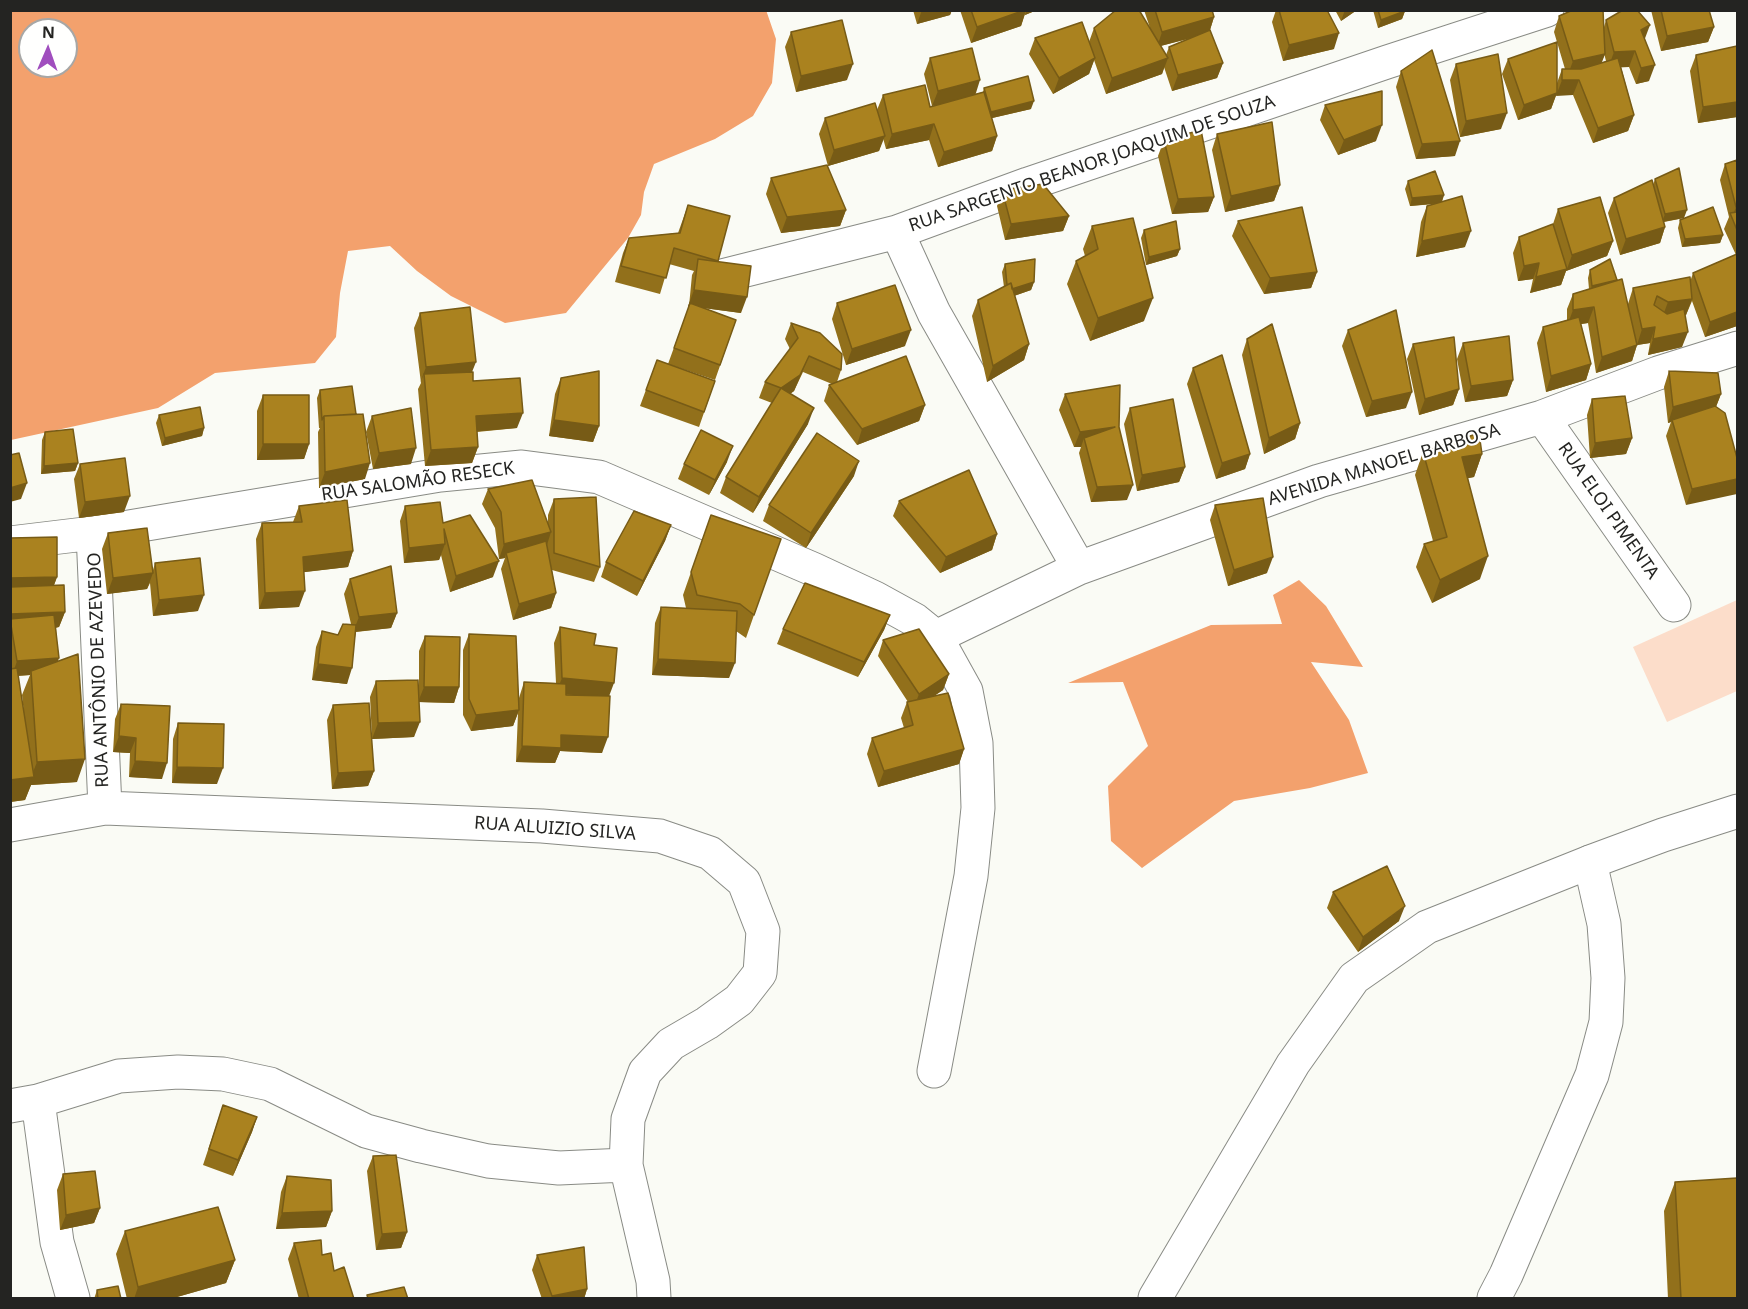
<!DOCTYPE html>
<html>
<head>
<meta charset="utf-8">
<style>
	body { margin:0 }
	#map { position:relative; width:1748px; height:1309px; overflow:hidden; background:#fafbf5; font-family:"Noto Sans",sans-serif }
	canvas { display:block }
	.frame { position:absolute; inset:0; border:12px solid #242422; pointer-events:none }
	.north { position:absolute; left:18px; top:18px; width:60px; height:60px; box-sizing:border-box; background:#fffffe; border:2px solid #a7a7a6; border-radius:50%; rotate:2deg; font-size:16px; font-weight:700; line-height:24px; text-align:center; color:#242422 }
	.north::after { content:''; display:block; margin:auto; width:21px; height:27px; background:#a04ebe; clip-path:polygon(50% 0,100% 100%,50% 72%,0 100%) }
</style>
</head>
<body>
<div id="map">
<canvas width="1748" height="1309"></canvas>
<div class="frame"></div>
<div class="north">N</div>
</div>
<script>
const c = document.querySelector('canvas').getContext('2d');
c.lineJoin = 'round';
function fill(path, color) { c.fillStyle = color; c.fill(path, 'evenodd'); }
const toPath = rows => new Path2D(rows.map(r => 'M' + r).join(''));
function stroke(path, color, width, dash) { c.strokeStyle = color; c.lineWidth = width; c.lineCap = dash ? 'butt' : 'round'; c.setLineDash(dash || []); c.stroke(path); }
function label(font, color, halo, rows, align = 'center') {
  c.font = font + ' "Noto Sans",sans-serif'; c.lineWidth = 4.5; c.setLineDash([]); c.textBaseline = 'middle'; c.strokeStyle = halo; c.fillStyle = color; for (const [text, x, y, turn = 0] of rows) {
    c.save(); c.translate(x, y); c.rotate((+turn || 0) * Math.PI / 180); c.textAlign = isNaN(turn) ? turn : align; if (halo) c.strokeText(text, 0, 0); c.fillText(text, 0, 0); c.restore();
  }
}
const green = toPath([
	[1737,600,1737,691,1667,722,1633,647]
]);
const forest = toPath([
	[766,10,776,39,772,83,753,116,715,139,654,164,644,192,641,215,628,238,566,313,505,323,451,296,417,271,390,246,348,251,340,293,336,337,315,363,215,373,158,408,11,440,11,11],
	[30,30,66,30,66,66,30,66],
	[1299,580,1326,606,1363,667,1311,662,1349,720,1368,773,1310,788,1234,801,1142,868,1111,841,1108,786,1148,746,1123,682,1068,683,1211,625,1282,624,1273,595]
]);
const minor = toPath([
	[718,277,897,232],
	[1542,417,1674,605],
	[93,533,105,808],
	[10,543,93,533,440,475,522,467,599,477,815,570,875,598,915,620,936,637,966,691,976,743,978,808,971,876,934,1071],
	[1079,568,934,313,897,232,1028,184,1387,62,1547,10],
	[936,637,1079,568,1319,481,1542,417,1658,373,1738,348],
	[10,825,105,808,542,826,660,836,710,853,744,882,763,931,760,973,739,1000,707,1023,671,1044,645,1072,628,1119,626,1165,653,1281,654,1298],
	[38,1101,57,1242,73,1298],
	[10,1106,38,1101,119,1076,178,1072,223,1074,270,1084,366,1131,421,1146,488,1161,559,1168,626,1165],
	[1494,1298,1506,1275,1592,1075,1606,1022,1608,978,1604,924,1590,862]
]);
const major = toPath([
	[1155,1298,1293,1064,1354,978,1427,927,1590,862,1663,835,1738,811]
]);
const wall = toPath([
	[913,10,952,10,950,15,917,24],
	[960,10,1037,10,1025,15,1025,14,1021,26,971,43],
	[1144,10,1212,10,1214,17,1210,30,1223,63,1217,78,1172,91,1164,67,1162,74,1106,94,1094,60,1089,74,1053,94,1029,54,1035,38,1089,42,1094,28,1151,31],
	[1192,38,1169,47,1166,55,1160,46],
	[1276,10,1327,10,1334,49,1283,61,1272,22],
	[1335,10,1357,10,1341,21],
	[1373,10,1404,10,1405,11,1402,19,1378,28],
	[1651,10,1709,10,1714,27,1708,42,1661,51],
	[1559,16,1604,27,1606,20,1645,39,1649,81,1636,84,1629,67,1621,67,1634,115,1628,131,1593,143,1573,95,1556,95,1551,109,1518,120,1502,74,1508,59,1557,83,1562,69,1565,69,1554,32],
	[1604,53,1606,61,1601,63,1605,54],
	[791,32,847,80,796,92,785,47],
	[1737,46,1737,117,1698,123,1690,71,1696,55],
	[930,58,975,94,983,92,984,88,1031,109,992,118,997,136,992,151,938,167,929,140,886,149,883,138,879,151,828,166,819,134,825,118,877,110,883,95,930,107,945,103,932,106,924,74],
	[1456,64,1501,129,1460,137,1450,80],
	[1401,71,1455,156,1416,159,1396,87],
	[1325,105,1376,141,1338,155,1320,120],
	[1217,134,1280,185,1274,201,1225,212,1212,150],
	[1164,140,1214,197,1208,212,1172,214,1158,156],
	[1737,160,1737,326,1705,337,1692,301,1686,315,1685,315,1682,347,1648,355,1650,343,1637,345,1632,361,1596,373,1588,323,1581,324,1591,364,1586,380,1546,392,1537,343,1543,327,1567,320,1567,309,1573,294,1589,289,1588,278,1590,270,1617,280,1616,281,1628,304,1633,288,1691,279,1693,273,1736,255,1724,229,1729,217,1720,180,1725,164],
	[771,178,846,210,840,226,781,233,766,194],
	[1655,179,1684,218,1664,222,1665,227,1660,243,1620,255,1608,213,1614,198,1653,185],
	[1408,181,1444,195,1442,202,1465,247,1416,257,1421,222,1427,206,1435,204,1410,206,1405,189],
	[1002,190,1069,216,1063,231,1005,240,997,206],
	[688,205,718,261,741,313,704,308,736,320,715,380,668,364,689,306,692,275,694,271,669,264,660,294,615,282,623,253,629,238,678,233],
	[1558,209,1613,241,1607,256,1566,271,1561,285,1530,293,1533,279,1518,281,1513,253,1519,237,1553,224],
	[1680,220,1723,235,1720,243,1682,247,1678,228],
	[1238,221,1317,272,1311,288,1264,294,1232,236],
	[1092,226,1144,321,1090,341,1067,284,1076,261,1085,256,1083,249],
	[1144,230,1180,249,1177,256,1146,265,1141,238],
	[1005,264,1034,282,1031,290,1014,296,1029,344,1024,360,987,382,972,316,978,300,1004,287,1002,272],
	[837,303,905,346,846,365,832,319],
	[420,313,472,372,473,381,517,428,477,432,478,447,472,463,425,466,418,389,421,383,414,328],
	[791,323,841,370,837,382,925,405,919,421,857,445,824,401,829,385,832,384,803,372,794,391,790,394,808,424,753,513,720,493,726,477,772,403,759,398,765,382,790,349,785,339],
	[1348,330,1406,408,1366,417,1342,346],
	[1247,339,1300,423,1295,439,1264,454,1242,355],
	[1463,343,1513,380,1507,396,1465,402,1457,359],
	[1413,344,1459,389,1453,405,1419,415,1407,359],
	[657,360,715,381,699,427,640,406],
	[1193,368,1250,454,1245,469,1216,479,1187,384],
	[1669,371,1721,394,1716,407,1737,458,1686,505,1666,436,1671,422,1668,423,1664,387],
	[561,378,599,426,593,442,549,436,555,394],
	[320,390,365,479,319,488,318,432,320,428,319,428,317,398],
	[1065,394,1119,427,1127,500,1091,502,1079,453,1081,447,1074,447,1059,410],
	[263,395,309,444,304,459,257,460,257,411],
	[1592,399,1632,438,1626,454,1590,458,1587,415],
	[1130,408,1185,467,1179,482,1137,491,1124,424],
	[159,415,204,428,202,436,162,446,156,423],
	[372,416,411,464,373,469,366,432],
	[45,432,78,463,75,471,41,474,42,440],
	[1423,452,1482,454,1474,477,1468,478,1480,579,1432,603,1416,567,1424,544,1433,541,1415,475],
	[727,462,709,495,678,479,684,464],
	[80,464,124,512,79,518,74,479],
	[854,476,806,548,763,521,769,505],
	[488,489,548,523,548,515,554,499,600,567,594,582,552,570,556,593,551,608,513,620,501,569,505,558,499,559,495,528,482,504],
	[899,501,997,534,992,550,940,573,893,516],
	[1215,505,1267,573,1228,586,1210,520],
	[299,506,353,551,348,567,304,572,299,607,259,609,256,539,262,523,293,522],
	[405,506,443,523,493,577,450,592,441,555,439,560,404,563,400,521],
	[711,515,754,615,746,638,736,631,729,678,652,675,655,623,661,607,686,608,683,595],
	[671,525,665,541,637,596,601,577,606,562],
	[108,533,153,570,155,563,198,611,153,616,150,583,147,589,107,594,102,549],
	[10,538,57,577,54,585,65,612,59,627,56,628,58,662,77,782,31,785,25,800,10,802],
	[30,675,22,695,24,714,18,676],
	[350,579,397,613,391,628,356,632,347,684,312,680,316,647,322,631,338,635,351,624,344,594],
	[890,615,884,630,858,677,777,644,783,629],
	[560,627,594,645,609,696,602,753,560,751,555,763,516,762,518,713,513,726,471,731,463,715,463,650,469,634,519,698,524,682,556,683,554,643],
	[425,636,459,687,454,703,419,702,414,737,372,739,370,697,376,681,419,690,419,651],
	[883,640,949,674,943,690,934,696,964,749,959,764,878,787,867,754,872,738,904,728,901,718,907,702,908,702,878,656],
	[121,704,162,779,129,777,130,753,113,752,115,719],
	[333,705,374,771,368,786,332,789,327,720],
	[178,723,217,784,172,783,173,739],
	[1333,892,1399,921,1358,952,1327,908],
	[223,1105,257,1117,252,1132,233,1176,203,1165],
	[373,1156,407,1232,401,1248,376,1250,367,1171],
	[63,1174,100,1208,94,1223,60,1230,57,1190],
	[287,1176,332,1211,326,1227,276,1229,281,1192],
	[1675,1182,1737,1299,1668,1299,1664,1211],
	[125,1231,235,1260,226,1283,170,1299,127,1299,116,1254],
	[294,1243,322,1255,354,1299,299,1299,288,1259],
	[537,1255,587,1289,584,1299,542,1299,532,1270],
	[97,1290,121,1299,94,1299]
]);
const shadedWall = toPath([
	[922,10,952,10,950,15,917,24],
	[1026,10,1021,26,971,43,977,27],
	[1027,10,1037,10,1025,15],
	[1345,10,1357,10,1341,21],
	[1405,11,1402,19,1378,28,1381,20],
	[1214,17,1209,33,1157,47,1162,32],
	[1650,25,1644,41,1641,30],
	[1714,27,1708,42,1661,51,1667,36],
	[1339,33,1334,49,1283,61,1289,45],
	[1635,51,1629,67,1608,68,1614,52],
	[1605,54,1599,70,1567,77,1573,61],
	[1095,58,1089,74,1053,94,1059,78],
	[1168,58,1162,74,1106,94,1112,78],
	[1223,63,1217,78,1172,91,1178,75],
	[853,64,847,80,796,92,801,76],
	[1655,65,1649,81,1636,84,1641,68],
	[980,80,975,96,932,106,938,91],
	[1562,80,1579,80,1573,95,1556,96],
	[1557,93,1551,109,1518,120,1524,105],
	[1034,101,1031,109,988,119,991,112],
	[1737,102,1737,117,1698,123,1703,107],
	[1507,113,1501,129,1460,137,1466,121],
	[1634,115,1628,131,1593,143,1598,128],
	[934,124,929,140,886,149,892,134],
	[1382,125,1376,141,1338,155,1344,140],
	[885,136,879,151,828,166,834,150],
	[997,136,992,151,938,167,944,152],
	[1460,141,1455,156,1416,159,1422,144],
	[1280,185,1274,201,1225,212,1231,196],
	[1444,195,1441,203,1410,206,1412,198],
	[1214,197,1208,212,1172,214,1178,199],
	[1736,207,1737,207,1737,221,1732,218],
	[846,210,840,226,781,233,787,217],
	[1687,210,1684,218,1662,222,1665,214],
	[1069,216,1063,231,1005,240,1011,224],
	[1665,227,1660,243,1620,255,1626,239],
	[1471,231,1465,247,1416,257,1422,241],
	[1723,235,1720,243,1682,247,1685,239],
	[1613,241,1607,256,1566,271,1561,285,1530,293,1536,277,1567,269,1572,255],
	[1180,249,1177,256,1146,265,1149,257],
	[1539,263,1533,279,1518,281,1524,266],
	[1317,272,1311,288,1264,294,1270,278],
	[1617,280,1614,288,1589,294,1592,286],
	[1034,282,1031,290,1005,299,1008,291],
	[694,290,747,297,741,313,688,306],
	[1153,298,1144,321,1090,341,1098,318],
	[1692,299,1686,315,1662,318,1668,302],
	[1594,307,1588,323,1567,326,1573,310],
	[1737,312,1737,326,1705,337,1710,322],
	[1655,327,1650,343,1637,345,1642,329],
	[911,330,905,346,846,365,852,349],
	[1688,332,1682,347,1648,355,1653,339],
	[1029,344,1024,360,987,382,993,366],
	[1637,345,1632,361,1596,373,1602,357],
	[809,356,794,391,776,404,781,388],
	[476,362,470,377,424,374,420,383,426,367],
	[1591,364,1586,380,1546,392,1551,376],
	[1513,380,1507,396,1465,402,1471,386],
	[1459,389,1453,405,1419,415,1425,399],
	[1412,392,1406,408,1366,417,1372,401],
	[1721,394,1715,409,1672,420,1671,422,1668,423,1673,407],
	[925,405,919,421,857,445,862,429],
	[814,408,808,424,753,513,759,497],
	[523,413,517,428,470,432,476,416],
	[554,420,599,426,593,442,549,436],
	[1300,423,1295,439,1264,454,1269,438],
	[1115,427,1084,438,1081,447,1074,447,1080,432],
	[204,428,202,436,162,446,165,438],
	[1632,438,1626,454,1590,458,1595,443],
	[263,444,309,444,304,459,257,460],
	[733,446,727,462,709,495,715,480],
	[478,447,472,463,425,466,431,450],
	[416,448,411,464,373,469,379,453],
	[1250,454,1245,469,1216,479,1222,463],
	[1482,454,1474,477,1454,481,1462,457],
	[859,461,854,476,806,548,811,533],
	[78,463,75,471,41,474,44,466],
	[370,463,365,479,319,488,325,472],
	[1185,467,1179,482,1137,491,1142,475],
	[1737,479,1737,494,1686,505,1692,489],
	[27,483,21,499,10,502,10,488],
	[1133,485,1127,500,1091,502,1097,487],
	[130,496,124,512,79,518,85,502],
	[671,525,665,541,637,596,643,581],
	[551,532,546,548,506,553,505,558,499,559,504,544],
	[997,534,992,550,940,573,946,557],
	[445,544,439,560,404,563,409,548],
	[353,551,348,567,297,573,303,557],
	[1488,556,1480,579,1432,603,1440,580],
	[1273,557,1267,573,1228,586,1234,570],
	[499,561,493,577,450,592,456,576],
	[153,573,147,589,107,594,113,578],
	[57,577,51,593,10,594,10,578],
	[305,591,299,607,259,609,265,593],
	[556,593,551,608,513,620,519,604],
	[204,595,198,611,153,616,159,600],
	[65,612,59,627,12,629,10,614],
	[397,613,391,628,353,632,359,617],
	[890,615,884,630,858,677,864,662],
	[59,658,54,674,31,671,30,675,12,676,17,661],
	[658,659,735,663,729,678,652,675],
	[318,664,352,668,347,684,312,680],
	[949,674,943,690,913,710,919,694],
	[562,678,614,683,608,699,556,693],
	[424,687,459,687,454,703,418,702],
	[519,710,513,726,471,731,476,715],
	[420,722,414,737,372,739,378,723],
	[561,735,608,737,602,753,560,751,555,763,516,762,522,746],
	[119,736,136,738,130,753,113,752],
	[964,749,959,764,878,787,884,771],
	[85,759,77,782,31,785,25,800,10,802,10,780,31,777,37,762],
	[135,761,167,763,162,779,129,777],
	[177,767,223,768,217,784,172,783],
	[374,771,368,786,332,789,338,773],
	[1405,906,1399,921,1358,952,1363,937],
	[257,1117,252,1132,233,1176,238,1160],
	[100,1208,94,1223,60,1230,66,1215],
	[332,1211,326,1227,276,1229,282,1213],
	[407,1232,401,1248,376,1250,382,1234],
	[235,1260,226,1283,170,1299,134,1299,138,1287],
	[587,1289,584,1299,551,1299,552,1296]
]);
const building = toPath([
	[971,10,1025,10,977,27,971,10],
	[1116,10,1139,10,1168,58,1112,78,1094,28,1116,10],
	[1155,10,1212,10,1214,17,1162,32,1155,10],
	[1279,10,1327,10,1339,33,1289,45,1279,10],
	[1378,10,1404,10,1405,11,1381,20,1378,10],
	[1573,10,1603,10,1605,54,1573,61,1559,16,1573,10],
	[1623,10,1637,10,1650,25,1641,30,1655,65,1641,68,1635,51,1614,52,1606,20,1623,10],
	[1661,10,1709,10,1714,27,1667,36,1661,10],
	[842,20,853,64,801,76,791,32,842,20],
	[1082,22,1095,58,1059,78,1035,38,1082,22],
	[1210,30,1223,63,1178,75,1169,47,1210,30],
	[1557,42,1557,93,1524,105,1508,59,1557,42],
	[1737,46,1737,102,1703,107,1696,55,1737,46],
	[972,48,980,80,938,91,930,58,972,48],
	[1432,50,1460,141,1422,144,1401,71,1432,50],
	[1498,54,1507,113,1466,121,1456,64,1498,54],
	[1618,58,1634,115,1598,128,1579,80,1562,80,1562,69,1581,69,1618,58],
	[1028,76,1034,101,991,112,984,88,1028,76],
	[925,85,930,107,984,92,997,136,944,152,934,124,892,134,883,95,925,85],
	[1382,91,1382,125,1344,140,1325,105,1382,91],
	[875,103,885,136,834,150,825,118,875,103],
	[1272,122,1280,185,1231,196,1217,134,1272,122],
	[1201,130,1214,197,1178,199,1164,140,1201,130],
	[1737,160,1737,207,1736,207,1725,164,1737,160],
	[827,165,846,210,787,217,771,178,827,165],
	[1679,168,1687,210,1665,214,1655,179,1679,168],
	[1435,171,1444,195,1412,198,1408,181,1435,171],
	[1652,180,1665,227,1626,239,1614,198,1652,180],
	[1043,184,1069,216,1011,224,1002,190,1043,184],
	[1462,196,1471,231,1422,241,1427,206,1462,196],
	[1600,197,1613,241,1572,255,1558,209,1600,197],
	[688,205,730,216,718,261,674,248,666,278,621,266,629,238,680,233,688,205],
	[1302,207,1317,272,1270,278,1238,221,1302,207],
	[1713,207,1723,235,1685,239,1680,220,1713,207],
	[1737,212,1737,230,1730,213,1737,212],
	[1133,218,1153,298,1098,318,1076,261,1098,249,1092,226,1133,218],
	[1176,221,1180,249,1149,257,1144,230,1176,221],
	[1553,224,1567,269,1536,277,1539,263,1524,266,1519,237,1553,224],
	[1737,254,1737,312,1710,322,1693,273,1737,254],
	[698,259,751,266,747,297,694,290,698,259],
	[1035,259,1034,282,1012,289,1011,283,1007,285,1005,264,1035,259],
	[1610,259,1617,280,1592,286,1590,270,1610,259],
	[1690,277,1692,299,1668,302,1657,296,1654,305,1667,314,1684,309,1688,332,1653,339,1655,327,1642,329,1633,288,1690,277],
	[1622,279,1637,345,1602,357,1594,307,1573,310,1573,294,1622,279],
	[1011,283,1029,344,993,366,978,300,1011,283],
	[895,285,911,330,852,349,837,303,895,285],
	[690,303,736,320,720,365,674,348,690,303],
	[470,307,476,362,426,367,420,313,470,307],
	[1396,310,1412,392,1372,401,1348,330,1396,310],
	[1579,317,1591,364,1551,376,1543,327,1579,317],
	[791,323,820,333,842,354,841,370,809,356,800,375,781,388,814,408,759,497,726,477,781,388,765,382,798,338,791,323],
	[1272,324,1300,423,1269,438,1247,339,1272,324],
	[1509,336,1513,380,1471,386,1463,343,1509,336],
	[1454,337,1459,389,1425,399,1413,344,1454,337],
	[1222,355,1250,454,1222,463,1193,368,1222,355],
	[906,356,925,405,862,429,829,385,906,356],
	[657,360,715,381,704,412,646,390,657,360],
	[599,371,599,426,554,420,561,378,599,371],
	[1669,371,1718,373,1721,394,1673,407,1669,371],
	[473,372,473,381,520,378,523,413,476,416,478,447,431,450,424,374,473,372],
	[1120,385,1119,427,1133,485,1097,487,1084,438,1115,427,1080,432,1065,394,1120,385],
	[352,386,356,414,324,416,322,420,320,390,352,386],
	[263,395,309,395,309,444,263,444,263,395],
	[1625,396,1632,438,1595,443,1592,399,1625,396],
	[1173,399,1185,467,1142,475,1130,408,1173,399],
	[1715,406,1725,413,1737,458,1737,479,1692,489,1672,420,1715,406],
	[200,407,204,428,165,438,159,415,200,407],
	[411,408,416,448,379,453,372,416,411,408],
	[363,414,370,463,325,472,324,416,363,414],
	[73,429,78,463,44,466,45,432,73,429],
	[701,430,733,446,715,480,684,464,701,430],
	[817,433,859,461,811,533,769,505,817,433],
	[1479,433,1482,454,1462,457,1488,556,1440,580,1424,544,1447,537,1423,452,1479,433],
	[19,453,27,483,10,488,10,455,19,453],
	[125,458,130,496,85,502,80,464,125,458],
	[969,470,997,534,946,557,899,501,969,470],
	[532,480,551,532,504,544,501,512,488,489,532,480],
	[596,497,600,567,554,553,554,499,596,497],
	[1263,498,1273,557,1234,570,1215,505,1263,498],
	[347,500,353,551,303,557,305,591,265,593,262,523,302,522,299,506,347,500],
	[440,502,443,523,470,515,499,561,456,576,444,529,445,544,409,548,405,506,440,502],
	[634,511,671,525,643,581,606,562,634,511],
	[711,515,781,539,754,615,740,604,697,595,691,572,711,515],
	[147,528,153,573,113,578,108,533,147,528],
	[57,537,57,577,10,578,10,538,57,537],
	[546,541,556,593,519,604,506,553,546,541],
	[200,558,204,595,159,600,155,563,200,558],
	[391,566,397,613,359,617,350,579,391,566],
	[805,583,890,615,864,662,783,629,805,583],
	[64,585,65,612,10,614,10,587,64,585],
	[661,607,737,611,735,663,658,659,661,607],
	[54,615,59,658,17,661,10,619,54,615],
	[343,624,356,625,352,668,318,664,322,631,338,635,343,624],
	[560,627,596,634,594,645,617,648,614,683,562,678,560,627],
	[919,629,949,674,919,694,883,640,919,629],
	[469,634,516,636,519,710,476,715,469,699,469,634],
	[425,636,460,637,459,687,424,687,425,636],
	[78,654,85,759,37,762,31,671,78,654],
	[17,668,34,777,10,780,10,669,17,668],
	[418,680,420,722,378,723,376,681,418,680],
	[524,682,566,684,566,695,610,696,608,737,561,735,561,748,522,746,524,682],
	[948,693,964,749,884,771,872,738,913,725,907,702,948,693],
	[369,703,374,771,338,773,333,705,369,703],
	[121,704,170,706,167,763,135,761,136,738,119,736,121,704],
	[178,723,224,724,223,768,177,767,178,723],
	[1387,866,1405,906,1363,937,1333,892,1387,866],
	[223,1105,257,1117,238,1160,209,1149,223,1105],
	[396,1155,407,1232,382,1234,373,1156,396,1155],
	[95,1171,100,1208,66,1215,63,1174,95,1171],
	[287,1176,331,1180,332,1211,282,1213,287,1176],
	[1737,1178,1737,1299,1681,1299,1675,1182,1737,1178],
	[218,1207,235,1260,138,1287,125,1231,218,1207],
	[321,1240,322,1255,331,1253,334,1271,344,1267,354,1299,309,1299,294,1243,321,1240],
	[584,1247,587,1289,552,1296,537,1255,584,1247],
	[118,1286,121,1299,98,1299,97,1290,118,1286],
	[404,1287,408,1299,368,1299,367,1295,404,1287]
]);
const streetNames = [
	["RUA SARGENTO BEANOR JOAQUIM DE SOUZA",1092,164,-19],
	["AVENIDA MANOEL BARBOSA",1384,465,-17],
	["RUA SALOMÃO RESECK",418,482,-8],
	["RUA ELOI PIMENTA",1608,511,55],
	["RUA ANTÔNIO DE AZEVEDO",99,670,-92],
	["RUA ALUIZIO SILVA",555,829,4]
];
fill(green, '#fcddca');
fill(forest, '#f3a16d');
stroke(minor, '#898b85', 35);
stroke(major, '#898b85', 35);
stroke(minor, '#fff', 33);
stroke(major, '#fff', 33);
fill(wall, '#92701b');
fill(shadedWall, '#775b16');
fill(building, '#aa821f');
stroke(building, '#775b16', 1.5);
label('18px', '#242422', '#fffffe', streetNames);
</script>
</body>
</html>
